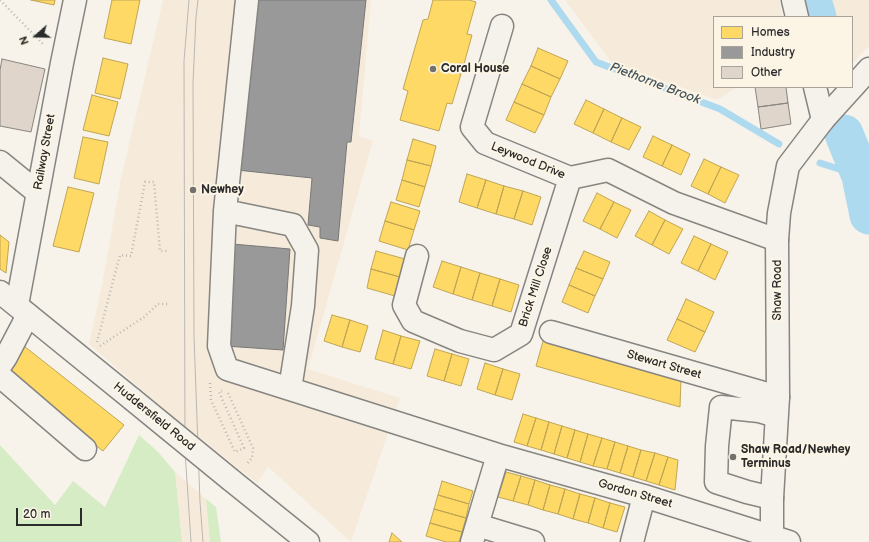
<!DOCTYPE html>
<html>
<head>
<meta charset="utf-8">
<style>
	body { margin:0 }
	#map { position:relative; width:869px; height:542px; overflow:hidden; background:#f7f3ea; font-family:"Balsamiq Sans",sans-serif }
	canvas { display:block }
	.legend { position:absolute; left:713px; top:16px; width:140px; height:72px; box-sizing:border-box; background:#fcf5e5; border:1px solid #a8a49b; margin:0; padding:5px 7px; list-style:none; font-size:12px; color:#2b2b2b }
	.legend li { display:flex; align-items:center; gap:8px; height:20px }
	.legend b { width:20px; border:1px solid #a8a49b }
	.north { position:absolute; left:16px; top:16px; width:40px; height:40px; -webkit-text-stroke:3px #fcf5e5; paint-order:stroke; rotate:250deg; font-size:11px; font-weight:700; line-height:16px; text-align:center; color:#2b2b2b }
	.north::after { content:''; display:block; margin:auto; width:14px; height:18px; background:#2b2b2b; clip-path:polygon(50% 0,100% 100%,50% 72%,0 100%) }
	.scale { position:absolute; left:16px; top:508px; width:66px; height:18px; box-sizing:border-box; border:2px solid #2b2b2b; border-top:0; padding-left:5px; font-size:12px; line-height:14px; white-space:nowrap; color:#2b2b2b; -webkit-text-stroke:3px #fcf5e5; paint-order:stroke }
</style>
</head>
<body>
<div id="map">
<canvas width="869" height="542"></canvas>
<ul class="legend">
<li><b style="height:11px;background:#ffd966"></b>Homes</li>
<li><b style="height:11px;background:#999"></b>Industry</li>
<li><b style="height:11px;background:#dfd5ca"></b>Other</li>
</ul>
<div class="north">N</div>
<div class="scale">20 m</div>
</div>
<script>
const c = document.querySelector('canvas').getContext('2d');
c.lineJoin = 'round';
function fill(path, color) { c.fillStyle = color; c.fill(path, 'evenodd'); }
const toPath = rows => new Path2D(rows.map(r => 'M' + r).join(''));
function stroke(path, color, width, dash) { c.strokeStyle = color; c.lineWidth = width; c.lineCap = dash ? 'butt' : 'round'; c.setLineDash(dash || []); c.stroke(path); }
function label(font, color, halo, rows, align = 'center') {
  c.font = font + ' "Balsamiq Sans",sans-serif'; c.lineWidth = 4; c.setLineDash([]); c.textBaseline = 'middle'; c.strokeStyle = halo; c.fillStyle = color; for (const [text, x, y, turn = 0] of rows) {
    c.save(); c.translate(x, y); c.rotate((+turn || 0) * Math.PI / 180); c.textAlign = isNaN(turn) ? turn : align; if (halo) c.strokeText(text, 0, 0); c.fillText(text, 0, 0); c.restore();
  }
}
const built = toPath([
	[163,0,371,0,359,136,373,141,308,369,400,398,351,542,268,467,257,483,167,412,89,344,102,285,121,178],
	[565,0,779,0,783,17,714,17,714,87,737,87,717,100,611,62],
	[817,0,869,0,869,46,852,64,852,17,822,17],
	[175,472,206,499,210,542,182,542]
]);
const green = toPath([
	[139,435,158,452,175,472,182,542,0,542,0,445,55,505,73,481,105,507],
	[206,499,216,507,221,542,210,542]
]);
const homes = toPath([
	[31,0,55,0,54,5,31,0],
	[112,0,140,0,131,44,104,38,112,0],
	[433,0,469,0,476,2,467,34,472,35,464,64,459,63,456,73,461,74,452,104,447,103,439,131,400,120,408,91,403,89,423,20,428,19,433,0],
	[538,48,568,61,560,79,531,66,538,48],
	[103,58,128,64,120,99,95,93,103,58],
	[531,66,560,79,551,97,522,84,531,66],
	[522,84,551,97,544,115,514,102,522,84],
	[92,95,118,102,109,136,83,130,92,95],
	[586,100,604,109,593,133,574,124,586,100],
	[514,102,544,115,535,133,506,120,514,102],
	[604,109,622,118,611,142,593,133,604,109],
	[622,118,641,127,629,150,611,142,622,118],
	[653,136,672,145,662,166,643,157,653,136],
	[83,137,108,142,99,184,74,178,83,137],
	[413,139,436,146,431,166,407,160,413,139],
	[672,145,690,154,681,175,662,166,672,145],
	[704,159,721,167,708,194,691,186,704,159],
	[407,160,431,166,425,187,402,180,407,160],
	[721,167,739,175,725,203,708,194,721,167],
	[467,174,486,180,477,208,459,202,467,174],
	[402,180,425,187,419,207,396,200,402,180],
	[486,180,504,186,496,214,477,208,486,180],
	[504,186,523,191,514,219,496,214,504,186],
	[68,187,94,193,79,252,53,246,68,187],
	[523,191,541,197,532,225,514,219,523,191],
	[597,193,614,202,600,229,583,221,597,193],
	[391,202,420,211,414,230,385,221,391,202],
	[614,202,631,210,617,238,600,229,614,202],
	[649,211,665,220,652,245,635,236,649,211],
	[665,220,683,229,669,254,652,245,665,220],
	[385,221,414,230,408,250,379,241,385,221],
	[0,235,9,242,6,273,0,269,0,235],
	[694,236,711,244,698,271,681,263,694,236],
	[711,244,728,252,715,280,698,271,711,244],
	[376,251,405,259,400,277,371,269,376,251],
	[584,251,610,262,603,279,576,268,584,251],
	[442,261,461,267,453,294,433,287,442,261],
	[461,267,480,273,472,300,453,294,461,267],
	[576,268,603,279,595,296,569,285,576,268],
	[371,269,400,277,395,296,367,288,371,269],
	[480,273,500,279,492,306,472,300,480,273],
	[500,279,519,285,511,312,492,306,500,279],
	[569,285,595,296,588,313,562,302,569,285],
	[686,299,714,312,705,332,677,319,686,299],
	[332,315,350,320,342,347,324,341,332,315],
	[677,319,705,332,695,352,667,340,677,319],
	[350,320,368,326,360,352,342,347,350,320],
	[383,330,401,336,393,364,375,359,383,330],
	[401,336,420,341,411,369,393,364,401,336],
	[544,338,681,378,680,407,536,366,544,338],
	[24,346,124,425,103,451,3,372,24,346],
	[435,349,452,354,444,381,427,376,435,349],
	[452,354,469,359,461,386,444,381,452,354],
	[485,363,503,369,495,395,477,389,485,363],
	[503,369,520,374,512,400,495,395,503,369],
	[523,414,536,418,527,446,514,442,523,414],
	[536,418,549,422,541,450,527,446,536,418],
	[549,422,562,426,554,454,541,450,549,422],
	[562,426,575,430,567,458,554,454,562,426],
	[575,430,588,434,580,462,567,458,575,430],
	[588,434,602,438,593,466,580,462,588,434],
	[602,438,615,442,607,469,593,466,602,438],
	[615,442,628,446,620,473,607,469,615,442],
	[628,446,641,450,633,477,620,473,628,446],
	[641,450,655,453,646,481,633,477,641,450],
	[655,453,668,457,659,485,646,481,655,453],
	[668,457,678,460,675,490,659,485,668,457],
	[506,472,521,476,513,501,498,497,506,472],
	[521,476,535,480,528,505,513,501,521,476],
	[535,480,550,485,543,510,528,505,535,480],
	[442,481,473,491,469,504,438,495,442,481],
	[550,485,565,489,558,514,543,510,550,485],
	[565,489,580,494,573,519,558,514,565,489],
	[580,494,595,498,588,523,573,519,580,494],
	[438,495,469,504,466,518,434,509,438,495],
	[595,498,610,503,603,528,588,523,595,498],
	[610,503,625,507,617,532,603,528,610,503],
	[434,509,466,518,462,532,430,523,434,509],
	[430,523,462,532,459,542,446,542,426,536,430,523],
	[392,533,402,542,389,542,392,533]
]);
const industry = toPath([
	[253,0,366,0,351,142,347,142,338,241,320,238,320,227,308,225,312,178,237,170,253,0],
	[232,244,290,249,283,350,225,346,232,244]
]);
const stream = toPath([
	[551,0,596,62,720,109,779,144],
	[820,163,861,176]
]);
const river = toPath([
	[812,0,817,17],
	[844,134,861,176,869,215]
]);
const building = toPath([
	[2,59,45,69,31,132,0,126,0,70,2,59],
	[755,87,786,87,788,103,758,107,755,87],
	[788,103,791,124,761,129,758,107,788,103]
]);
const path = toPath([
	[0,0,43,44],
	[97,342,120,255,131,256,145,182,154,182,160,251,168,251],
	[100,346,144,317,158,304,168,304],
	[210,383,211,400,235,452,244,448,219,392,222,391],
	[228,393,253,448,252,458,246,465]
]);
const minor = toPath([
	[247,0,225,211,219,346,227,369,498,455,644,496,789,542],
	[793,0,797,17],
	[502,26,472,127,485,143,570,178,608,170,674,203,777,240],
	[815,87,823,120],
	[0,162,38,193],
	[225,211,293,225,307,250,303,306,290,389],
	[417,256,404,305,413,321,460,341,494,350,521,334,570,178],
	[17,305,62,63,75,0],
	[551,332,778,397],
	[0,366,6,357,28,315],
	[0,376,85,449],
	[772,498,747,492,716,482,717,446,721,407,759,411,776,416],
	[477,525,533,542],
	[472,542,498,455],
	[632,542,644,496]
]);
const major = toPath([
	[0,292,132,399],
	[231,480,308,542],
	[772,542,772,498,778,397,777,240,779,213,788,166,823,120,869,69]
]);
const tram = toPath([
	[189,0,184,61,185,451,191,542],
	[198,0,196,17,193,83,194,336,200,502,203,542]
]);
const majorBridge = toPath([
	[132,399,231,480]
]);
const markers = [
	[433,69,4,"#72716e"],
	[193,190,4,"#72716e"],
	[733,457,4,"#72716e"]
];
const poiNames = [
	["Coral House",441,69],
	["Newhey",201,190],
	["Shaw Road/Newhey",741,450],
	["Terminus",741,464]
];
const streetNames = [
	["Railway Street",45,152,-80],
	["Leywood Drive",528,161,22],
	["Brick Mill Close",536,287,-72],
	["Shaw Road",778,290,-90],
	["Stewart Street",664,365,16],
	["Huddersfield Road",154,417,39],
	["Gordon Street",635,494,16]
];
const waterNames = [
	["Piethorne Brook",655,84,21]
];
fill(built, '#f6ebda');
fill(green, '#d5ecc4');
fill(homes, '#ffd966');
stroke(homes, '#bfa554', 1);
fill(industry, '#999');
stroke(industry, '#787878', 1);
stroke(stream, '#aedaef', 7);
stroke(river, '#aedaef', 39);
fill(building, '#dfd5ca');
stroke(building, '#878581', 1);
stroke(minor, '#878581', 25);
stroke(major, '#878581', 25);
stroke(path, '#bbb8b4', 2.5, [1, 3]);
stroke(minor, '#f5f2ec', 22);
stroke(major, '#f5f2ec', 22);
stroke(tram, '#bbb8b4', 1);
stroke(majorBridge, '#878581', 25, []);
stroke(majorBridge, '#f5f2ec', 22);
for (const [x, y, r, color] of markers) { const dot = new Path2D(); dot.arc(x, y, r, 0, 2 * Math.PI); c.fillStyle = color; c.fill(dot); stroke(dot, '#fcf5e5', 1.5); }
label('bold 12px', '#2b2b2b', '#fcf5e5', poiNames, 'left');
label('12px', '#2b2b2b', '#fcf5e5', streetNames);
label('italic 13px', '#44545c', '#fcf5e5', waterNames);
</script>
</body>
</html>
